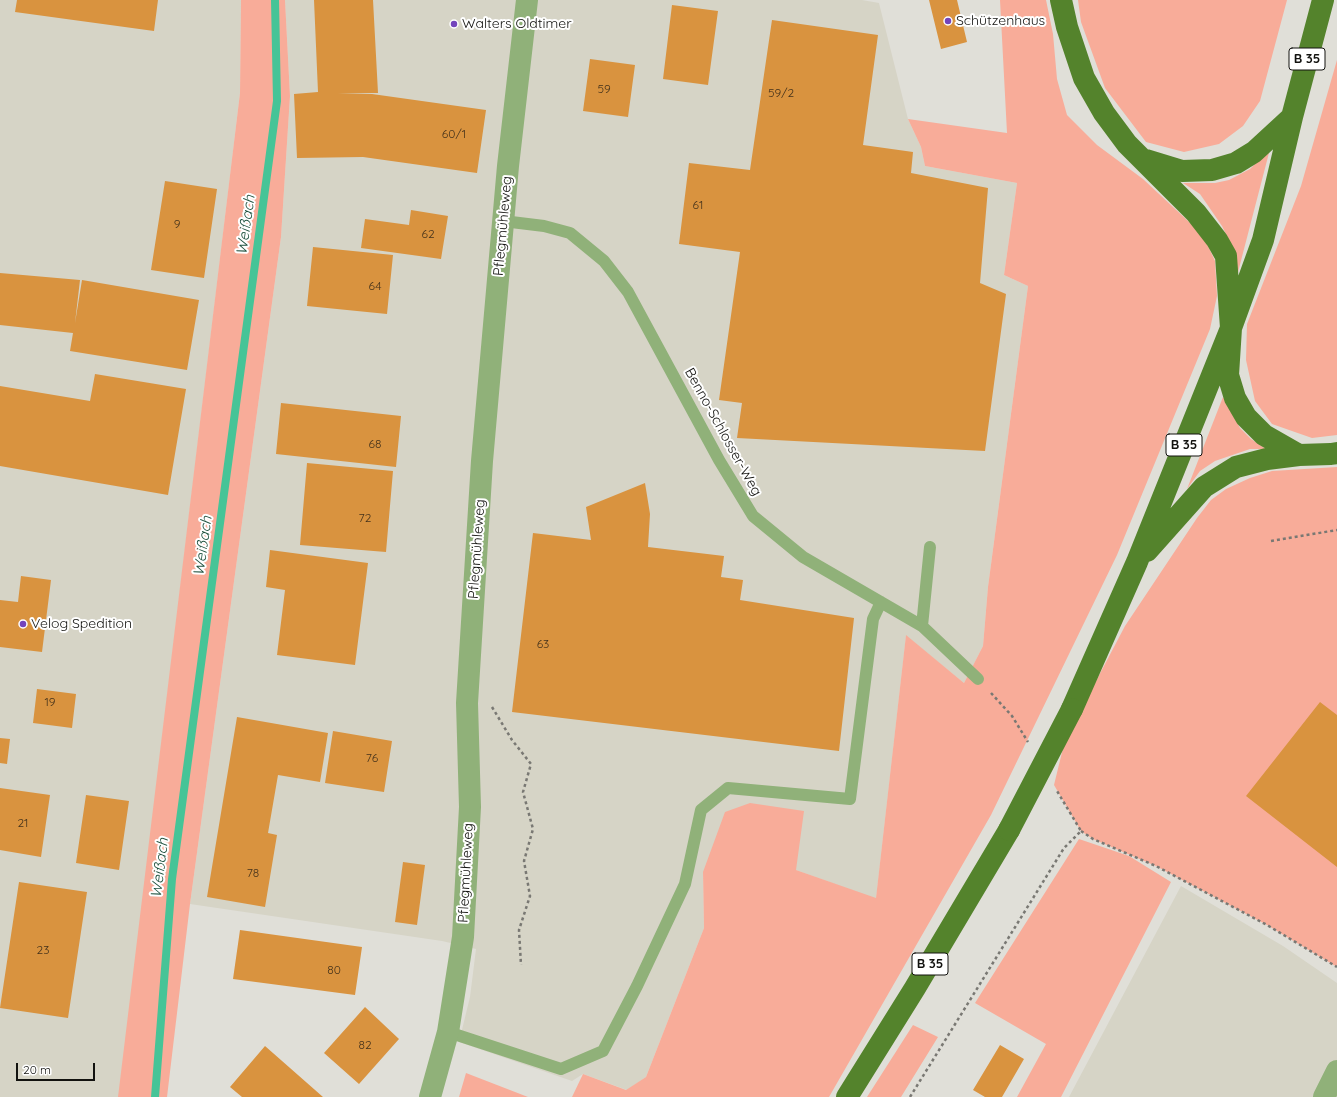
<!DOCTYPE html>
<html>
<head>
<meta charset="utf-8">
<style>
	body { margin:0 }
	#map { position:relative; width:1337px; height:1097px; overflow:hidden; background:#e0dfd8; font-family:Quicksand,sans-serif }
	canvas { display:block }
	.scale { position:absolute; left:16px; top:1063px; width:79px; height:18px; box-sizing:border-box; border:2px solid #12120f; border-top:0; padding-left:5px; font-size:12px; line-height:14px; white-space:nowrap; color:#12120f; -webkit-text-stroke:3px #fff; paint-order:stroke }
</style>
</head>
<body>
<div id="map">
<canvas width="1337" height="1097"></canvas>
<div class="scale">20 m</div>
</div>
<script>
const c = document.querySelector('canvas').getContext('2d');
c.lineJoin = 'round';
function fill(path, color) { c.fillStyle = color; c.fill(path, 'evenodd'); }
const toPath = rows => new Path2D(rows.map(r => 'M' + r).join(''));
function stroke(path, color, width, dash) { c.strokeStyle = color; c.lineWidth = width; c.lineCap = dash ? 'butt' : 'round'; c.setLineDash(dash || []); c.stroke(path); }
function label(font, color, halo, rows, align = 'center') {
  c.font = font + ' Quicksand,sans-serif'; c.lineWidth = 4; c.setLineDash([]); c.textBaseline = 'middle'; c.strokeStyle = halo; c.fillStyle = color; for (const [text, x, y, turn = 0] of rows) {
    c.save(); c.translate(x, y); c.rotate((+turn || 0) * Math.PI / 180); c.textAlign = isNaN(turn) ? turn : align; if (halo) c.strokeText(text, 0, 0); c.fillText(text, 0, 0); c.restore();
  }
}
const built = toPath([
	[0,0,241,0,240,93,119,1097,0,1097],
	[285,0,862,0,879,3,908,119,921,147,925,166,1017,183,1004,275,1028,286,988,587,983,646,964,683,906,636,876,899,796,870,703,872,704,928,646,1077,627,1090,583,1074,572,1081,459,1042,470,997,476,949,442,941,190,904,281,237,290,96],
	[1181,886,1283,946,1337,983,1337,1097,1069,1097]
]);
const green = toPath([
	[241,0,285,0,290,96,281,237,190,904,167,1097,118,1097,240,93],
	[1000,0,1046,0,1053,34,1057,79,1067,115,1097,145,1143,179,1203,235,1215,261,1217,296,1210,329,1117,555,991,815,829,1097,572,1097,583,1074,626,1090,646,1077,704,928,703,872,725,812,750,803,804,811,796,870,876,898,906,635,964,683,983,646,988,587,1028,286,1004,275,1017,183,925,166,921,147,908,119,1007,133],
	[1078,0,1287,0,1260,101,1243,126,1219,144,1184,152,1146,142,1105,88,1081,22],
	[1337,60,1337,435,1312,438,1272,424,1255,401,1246,360,1247,324,1301,186],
	[1270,149,1237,276,1231,244,1222,226,1200,194,1183,183,1215,183,1229,180,1250,169],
	[1223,397,1240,428,1251,439,1266,449,1250,449,1215,461,1200,471,1187,489],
	[1337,467,1337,967,1267,925,1156,866,1093,839,1081,831,1054,785,1065,740,1125,626,1197,518,1211,500,1226,489,1250,478,1272,471],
	[1079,839,1129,856,1171,882,1061,1097,1017,1097,1046,1044,975,1003],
	[913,1025,938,1037,901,1097,867,1097],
	[466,1073,528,1097,459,1097]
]);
const stream = toPath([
	[155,1097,172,879,277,101,275,0]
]);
const building = toPath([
	[17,0,158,0,154,31,15,12],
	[314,0,373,0,378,93,338,93,372,94,486,110,477,173,363,157,297,158,294,94,318,92],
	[929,0,957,0,967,42,941,49],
	[672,5,718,11,708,85,663,79],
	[772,20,878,35,863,145,913,152,911,173,988,188,980,283,1006,294,985,451,737,438,742,403,719,400,740,252,679,244,689,163,750,170],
	[590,59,635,65,628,117,583,111],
	[165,181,217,189,204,278,151,270],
	[411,210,448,216,441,259,361,248,365,219,409,225],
	[313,247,393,255,387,314,307,306],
	[0,273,80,280,75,323,82,280,199,300,187,370,70,351,73,333,0,325],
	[95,374,186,389,168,495,0,466,0,386,90,401],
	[281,403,401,416,396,467,276,454],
	[307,463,393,471,386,552,300,545],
	[645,483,650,514,648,547,724,556,721,577,743,580,740,600,854,618,839,751,512,712,533,533,591,540,586,507],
	[270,550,368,563,355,665,277,655,285,590,266,587],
	[21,576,51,580,42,652,0,647,0,600,18,602],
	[37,689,76,694,72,728,33,723],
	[1320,702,1337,715,1337,867,1246,796],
	[237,717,328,733,320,782,278,775,268,833,277,835,265,907,207,897],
	[333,731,392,741,384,792,325,783],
	[0,738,10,739,7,764,0,763],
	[0,788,50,795,41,857,0,850],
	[86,795,129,801,119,870,76,863],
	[403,862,425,865,417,925,395,922],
	[19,882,87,892,68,1018,0,1008],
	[240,930,362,947,355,995,233,979],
	[365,1007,399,1039,359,1084,324,1053],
	[1000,1045,1024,1059,1002,1097,985,1097,973,1090],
	[265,1046,323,1097,242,1097,230,1087]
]);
const path = toPath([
	[1271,541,1337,530],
	[991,693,1012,716,1028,742],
	[492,707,512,740,531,764,523,792,533,829,524,861,530,896,519,930,521,965],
	[1081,831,1093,839,1156,866,1267,925,1337,967],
	[910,1097,1064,848,1081,831,1057,791]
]);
const service = toPath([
	[503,221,544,226,570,233,604,261,628,292,719,460,753,516,803,557,922,626,978,679],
	[922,626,930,547],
	[448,1032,561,1069,603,1051,637,986,685,884,701,810,728,788,850,799,873,619,881,602]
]);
const minor = toPath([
	[430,1097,448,1032,463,937,470,807,467,703,482,461,508,166,527,0],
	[1324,1097,1337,1071]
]);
const primary = toPath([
	[1061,0,1067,27,1084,78,1104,113,1127,144,1196,213,1217,240,1226,256,1231,328,1228,375,1235,398,1246,417,1264,435,1299,455],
	[1146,160,1182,171,1212,170,1236,163,1254,152,1292,117],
	[1147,551,1204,487,1236,467,1267,459,1299,455,1331,454,1337,453],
	[1072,709,1137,562,1231,328,1263,240,1292,117,1323,0],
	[847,1097,915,988,1009,830]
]);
const primaryBridge = toPath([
	[1009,830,1072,709]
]);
const markers = [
	[948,21,4,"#7344bc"],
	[454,24,4,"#7344bc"],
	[23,624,4,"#7344bc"]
];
const numberNames = [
	["59",604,89],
	["59/2",781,93],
	["60/1",454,134],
	["61",698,205],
	["9",177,224],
	["62",428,234],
	["64",375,286],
	["68",375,444],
	["72",365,518],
	["63",543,644],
	["19",50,702],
	["76",372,758],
	["21",23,823],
	["78",253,873],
	["23",43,950],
	["80",334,970],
	["82",365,1045]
];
const shields = [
	[1307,59,36],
	[1184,445,36],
	[930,964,36]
];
const shieldNames = [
	["B 35",1307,59],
	["B 35",1184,445],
	["B 35",930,964]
];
const poiNames = [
	["Schützenhaus",956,21],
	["Walters Oldtimer",462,24],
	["Velog Spedition",31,624]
];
const streetNames = [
	["Pflegmühleweg",503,226,-85],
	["Benno-Schlosser-Weg",723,432,61],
	["Pflegmühleweg",477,549,-86],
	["Pflegmühleweg",466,873,-87]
];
const waterNames = [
	["Weißach",246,225,-82],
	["Weißach",203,546,-82],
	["Weißach",160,868,-83]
];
fill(built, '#d6d4c6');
fill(green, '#f8ac99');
stroke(stream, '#46c497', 8);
fill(building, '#d9933f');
stroke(path, '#797873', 2.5, [3, 3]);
stroke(service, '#90b179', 12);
stroke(minor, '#90b179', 22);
stroke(primary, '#54832c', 22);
stroke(primaryBridge, '#54832c', 22);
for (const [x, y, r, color] of markers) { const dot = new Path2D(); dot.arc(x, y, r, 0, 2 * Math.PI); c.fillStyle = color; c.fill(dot); stroke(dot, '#fff', 1.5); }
label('12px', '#44321b', null, numberNames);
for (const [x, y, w] of shields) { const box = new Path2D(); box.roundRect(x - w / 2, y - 11, w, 22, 3); c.fillStyle = '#fff'; c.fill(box); stroke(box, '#12120f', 1); }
label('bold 13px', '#12120f', null, shieldNames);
label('14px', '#12120f', '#fff', poiNames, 'left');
label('14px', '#12120f', '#fff', streetNames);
label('italic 15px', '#1d503d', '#fff', waterNames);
</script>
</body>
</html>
